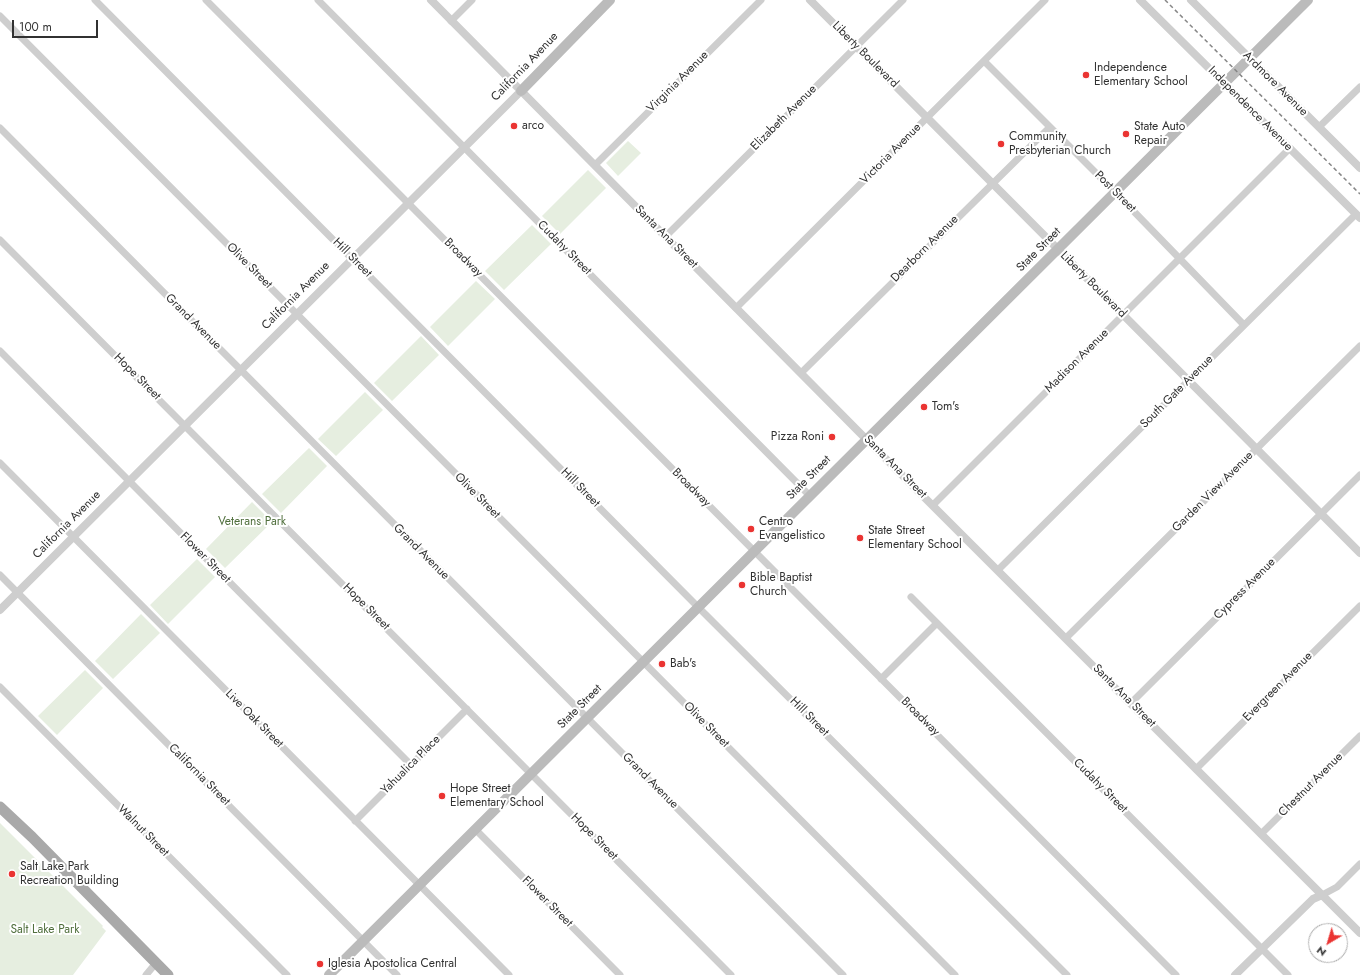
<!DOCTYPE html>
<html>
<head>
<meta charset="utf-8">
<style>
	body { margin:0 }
	#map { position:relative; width:1360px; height:975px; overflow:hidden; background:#fff; font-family:Jost,sans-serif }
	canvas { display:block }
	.north { position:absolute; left:1308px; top:923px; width:40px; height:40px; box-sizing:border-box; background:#fff; border:1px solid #adadad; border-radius:50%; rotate:218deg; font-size:11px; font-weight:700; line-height:16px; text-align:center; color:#313131 }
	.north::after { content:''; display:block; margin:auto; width:14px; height:18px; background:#ea3432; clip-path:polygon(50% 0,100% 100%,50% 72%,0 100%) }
	.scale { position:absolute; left:12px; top:20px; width:86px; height:18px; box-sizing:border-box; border:2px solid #313131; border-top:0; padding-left:5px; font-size:12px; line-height:14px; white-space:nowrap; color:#313131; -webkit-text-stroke:3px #fff; paint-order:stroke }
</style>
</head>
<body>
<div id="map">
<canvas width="1360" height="975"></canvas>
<div class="north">N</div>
<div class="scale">100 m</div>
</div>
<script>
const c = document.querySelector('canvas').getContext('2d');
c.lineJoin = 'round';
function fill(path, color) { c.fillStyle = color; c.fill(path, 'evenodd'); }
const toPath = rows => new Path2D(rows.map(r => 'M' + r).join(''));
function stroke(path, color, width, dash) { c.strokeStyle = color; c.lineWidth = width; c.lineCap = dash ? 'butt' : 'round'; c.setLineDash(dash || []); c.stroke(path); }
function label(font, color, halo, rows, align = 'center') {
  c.font = font + ' Jost,sans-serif'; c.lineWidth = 4; c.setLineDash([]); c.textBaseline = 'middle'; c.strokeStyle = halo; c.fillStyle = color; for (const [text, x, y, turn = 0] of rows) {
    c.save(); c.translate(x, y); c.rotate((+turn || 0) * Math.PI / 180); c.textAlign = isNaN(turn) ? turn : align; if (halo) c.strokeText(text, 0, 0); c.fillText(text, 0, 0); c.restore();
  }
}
const green = toPath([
	[628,141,641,153,618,176,606,163],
	[588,170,606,188,560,234,542,216],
	[532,225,551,244,504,290,485,271],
	[476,281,495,299,448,346,430,327],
	[421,336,439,355,392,401,374,383],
	[365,392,383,410,336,456,318,439],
	[309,448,327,466,281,513,262,494],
	[252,502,272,522,225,568,206,549],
	[197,559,215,577,168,624,150,605],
	[141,614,160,633,113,679,95,661],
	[85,670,103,688,57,735,38,716],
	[0,823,103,926,102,927,106,931,73,975,0,975]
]);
const minor = toPath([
	[95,0,698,607,1067,975],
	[206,0,1176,975],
	[318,0,810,496],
	[0,16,955,975],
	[451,21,472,0],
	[984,61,1115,192,1244,325],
	[1319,127,1360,87],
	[0,128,843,975],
	[595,165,761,0],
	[665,237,903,0],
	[0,240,731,975],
	[736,308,1045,0],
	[0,351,411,765],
	[801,373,1050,127],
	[0,463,509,975],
	[933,505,1290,148],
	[998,570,1356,214],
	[0,575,397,975],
	[911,597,1288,975],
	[1066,638,1360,346],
	[881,679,937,623],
	[0,687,287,975],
	[1131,703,1360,475],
	[1196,769,1360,606],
	[355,821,467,709],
	[475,829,620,975],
	[1261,834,1360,736],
	[1322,895,1337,887,1360,864],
	[146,975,156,963]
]);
const tertiary = toPath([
	[431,0,859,432,1360,933],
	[810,0,1360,553],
	[1140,0,1360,218],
	[1191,0,1360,168],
	[0,610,521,91],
	[1235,975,1313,899,1322,895]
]);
const secondary = toPath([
	[521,91,610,0],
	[329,975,1308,0]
]);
const primary = toPath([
	[0,807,32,837,168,975]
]);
const rail = toPath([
	[1165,0,1360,194]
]);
const markers = [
	[1086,75,4,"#ea3432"],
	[514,126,4,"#ea3432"],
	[1126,134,4,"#ea3432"],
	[1001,144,4,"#ea3432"],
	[924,407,4,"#ea3432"],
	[832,437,4,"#ea3432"],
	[751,529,4,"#ea3432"],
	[860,538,4,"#ea3432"],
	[742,585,4,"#ea3432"],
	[662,664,4,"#ea3432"],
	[442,796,4,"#ea3432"],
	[12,874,4,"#ea3432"],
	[320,964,4,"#ea3432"]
];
const streetNames = [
	["Liberty Boulevard",865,55,45],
	["California Avenue",525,67,-46],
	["Virginia Avenue",678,82,-45],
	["Ardmore Avenue",1275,84,45],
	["Independence Avenue",1250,109,45],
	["Elizabeth Avenue",784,118,-45],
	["Victoria Avenue",891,154,-45],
	["Post Street",1115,192,45],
	["Santa Ana Street",666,237,45],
	["Cudahy Street",564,248,45],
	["Dearborn Avenue",925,249,-45],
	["State Street",1039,250,-45],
	["Hill Street",352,258,45],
	["Broadway",463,258,45],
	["Olive Street",249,266,45],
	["Liberty Boulevard",1093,285,45],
	["California Avenue",296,296,-45],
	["Grand Avenue",193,322,45],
	["Madison Avenue",1077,361,-45],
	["Hope Street",137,377,45],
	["South Gate Avenue",1177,392,-45],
	["Santa Ana Street",895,467,45],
	["State Street",809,478,-45],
	["Hill Street",580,488,45],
	["Broadway",691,488,45],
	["Garden View Avenue",1213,492,-45],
	["Olive Street",477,496,45],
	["California Avenue",67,525,-45],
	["Grand Avenue",421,552,45],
	["Flower Street",205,558,45],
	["Cypress Avenue",1245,589,-45],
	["Hope Street",366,607,45],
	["Evergreen Avenue",1278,687,-45],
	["Santa Ana Street",1124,696,45],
	["State Street",580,707,-45],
	["Hill Street",809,717,45],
	["Broadway",920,717,45],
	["Live Oak Street",254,719,45],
	["Olive Street",706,725,45],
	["Yahualica Place",411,765,-45],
	["California Street",199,775,45],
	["Grand Avenue",650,781,45],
	["Chestnut Avenue",1311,785,-45],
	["Cudahy Street",1100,786,45],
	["Walnut Street",143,831,45],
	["Hope Street",594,837,45],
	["Flower Street",547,902,45]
];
const poiNames = [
	["Independence",1094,68],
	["Elementary School",1094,82],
	["arco",522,126],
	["State Auto",1134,127],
	["Repair",1134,141],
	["Community",1009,137],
	["Presbyterian Church",1009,151],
	["Tom's",932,407],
	["Pizza Roni",824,437,"right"],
	["Centro",759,522],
	["Evangelistico",759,536],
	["State Street",868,531],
	["Elementary School",868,545],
	["Bible Baptist",750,578],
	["Church",750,592],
	["Bab's",670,664],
	["Hope Street",450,789],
	["Elementary School",450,803],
	["Salt Lake Park",20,867],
	["Recreation Building",20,881],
	["Iglesia Apostolica Central",328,964]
];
const parkNames = [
	["Veterans Park",252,522],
	["Salt Lake Park",45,930]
];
fill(green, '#e6eee0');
stroke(minor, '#cecece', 7);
stroke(tertiary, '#cecece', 8);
stroke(secondary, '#bbb', 10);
stroke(primary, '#a9a9a9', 11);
stroke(rail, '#868686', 1.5, [4, 3]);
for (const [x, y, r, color] of markers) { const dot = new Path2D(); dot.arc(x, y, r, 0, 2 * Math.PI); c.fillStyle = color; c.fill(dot); stroke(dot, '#fff', 1.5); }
label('12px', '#313131', '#fff', streetNames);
label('12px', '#313131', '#fff', poiNames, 'left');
label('12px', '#506f3d', '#fff', parkNames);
</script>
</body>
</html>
